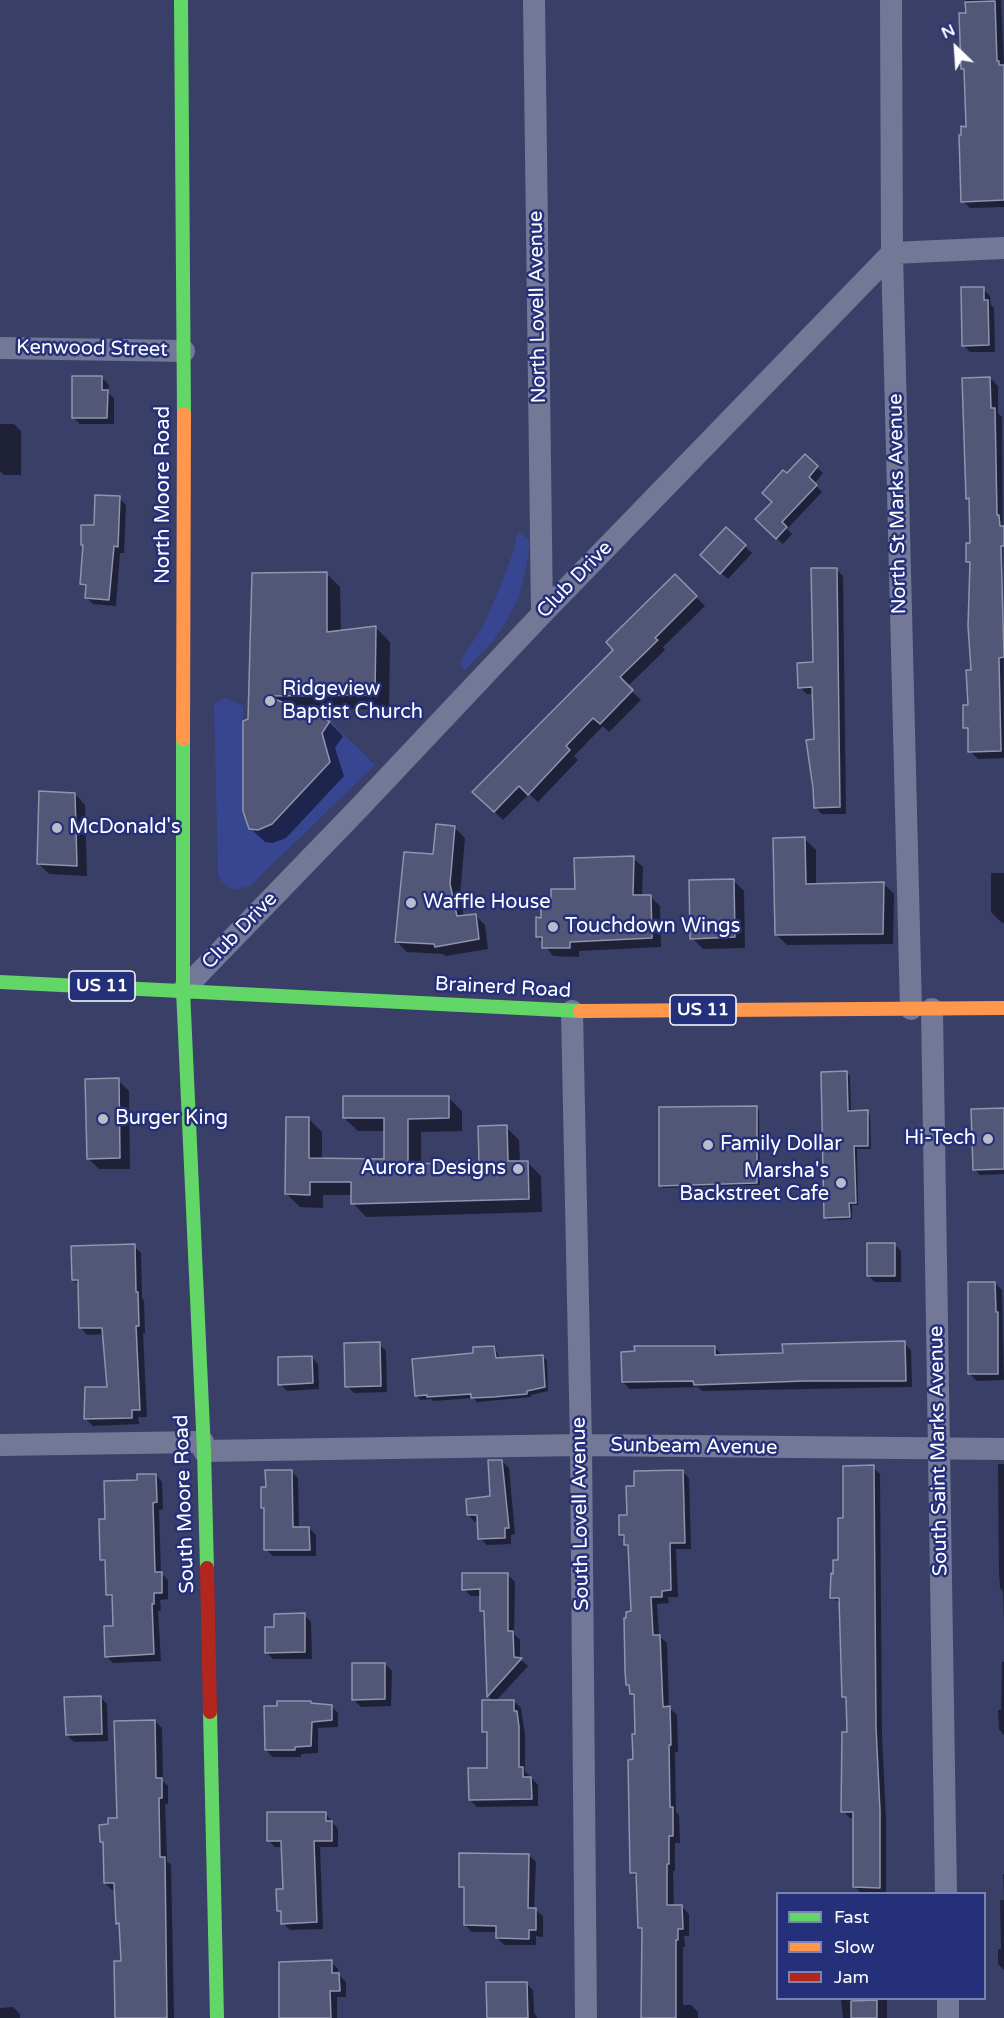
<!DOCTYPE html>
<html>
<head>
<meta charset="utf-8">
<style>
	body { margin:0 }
	#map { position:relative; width:1004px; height:2018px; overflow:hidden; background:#393f67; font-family:"Varela Round",sans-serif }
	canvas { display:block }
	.legend { position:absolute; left:776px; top:1892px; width:210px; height:108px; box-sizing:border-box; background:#25307b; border:2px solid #7c83b0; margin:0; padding:8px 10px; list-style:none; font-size:18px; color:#fff }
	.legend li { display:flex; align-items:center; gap:12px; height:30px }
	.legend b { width:30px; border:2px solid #7c83b0 }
	.north { position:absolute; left:926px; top:18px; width:60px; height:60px; -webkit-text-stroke:4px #25307b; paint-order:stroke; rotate:335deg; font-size:16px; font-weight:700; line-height:24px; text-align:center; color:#fff }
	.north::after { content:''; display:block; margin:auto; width:21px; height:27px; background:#fff; clip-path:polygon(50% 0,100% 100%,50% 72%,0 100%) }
</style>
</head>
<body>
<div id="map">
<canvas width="1004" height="2018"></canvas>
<ul class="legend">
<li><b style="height:8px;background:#63d668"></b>Fast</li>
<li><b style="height:8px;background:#ff974d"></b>Slow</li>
<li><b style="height:8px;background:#b3261e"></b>Jam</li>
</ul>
<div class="north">N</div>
</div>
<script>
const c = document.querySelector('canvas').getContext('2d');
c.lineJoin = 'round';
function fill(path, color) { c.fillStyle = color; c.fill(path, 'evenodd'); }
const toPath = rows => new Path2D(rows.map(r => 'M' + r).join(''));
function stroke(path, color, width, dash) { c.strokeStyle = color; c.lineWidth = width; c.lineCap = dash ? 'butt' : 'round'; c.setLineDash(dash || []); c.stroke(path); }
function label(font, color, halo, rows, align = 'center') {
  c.font = font + ' "Varela Round",sans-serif'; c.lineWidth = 5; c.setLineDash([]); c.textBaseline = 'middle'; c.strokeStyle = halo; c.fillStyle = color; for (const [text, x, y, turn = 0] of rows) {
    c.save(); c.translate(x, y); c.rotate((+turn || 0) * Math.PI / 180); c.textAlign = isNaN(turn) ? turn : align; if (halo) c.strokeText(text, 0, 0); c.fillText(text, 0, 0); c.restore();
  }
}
const green = toPath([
	[518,532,528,539,530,544,525,572,518,599,507,620,493,641,464,671,460,661,482,628,500,587,514,550],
	[226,698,243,706,243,811,249,829,272,824,330,762,322,733,330,721,375,765,250,886,233,890,221,881,218,874,214,703]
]);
const shadow = toPath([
	[965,0,1001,0,1004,66,1004,207,970,208,963,201,963,137,968,128,965,71,962,68,967,14],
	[983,289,990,296,991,305,994,308,995,352,970,352,963,345],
	[102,378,109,385,108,393,114,398,114,424,80,424,73,417],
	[990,378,998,386,998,413,1002,417,1004,758,978,759,970,751,970,732,965,727,970,707,973,671,972,566,968,561,972,544,970,501,967,498],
	[0,424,14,424,21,431,21,475,4,475,0,471],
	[805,456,823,473,814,484,822,492,787,529,792,534,783,544,757,519,773,502,787,475],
	[119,498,126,505,124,553,120,553,116,606,93,604,86,597,87,589,81,583,84,547,82,545],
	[726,529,752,553,728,579,709,562],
	[836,569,843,576,846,814,822,814,815,807,814,694,807,694,800,687,814,664],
	[326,573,340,587,341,632,376,628,390,642,389,709,298,710,329,722,343,736,335,748,344,776,286,838,273,843,265,842,250,828,249,720],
	[675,576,705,606,663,647,665,650,627,687,641,700,609,732,603,726,574,756,578,760,538,802,529,794,503,820,475,792,615,650],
	[75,794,85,805,87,876,49,874,38,863],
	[454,827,465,838,460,895,464,917,475,915,485,925,488,949,446,956,443,954,407,952,397,942,434,855],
	[805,839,816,850,816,885,883,883,894,894,893,944,787,945,776,934],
	[633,858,643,867,642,897,651,897,660,906,661,947,579,951,579,957,553,956,537,936,543,919,553,902],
	[991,873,1004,873,1004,923,1002,923,991,912],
	[733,880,744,891,745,948,703,949,692,938],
	[847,1073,850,1076,851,1112,867,1112,870,1115,871,1149,857,1149,858,1205,852,1205,852,1219,828,1220,825,1217],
	[118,1080,129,1091,130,1169,99,1169,88,1158],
	[448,1097,462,1111,462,1131,421,1132,421,1165,481,1164,506,1127,519,1140,520,1162,527,1162,541,1176,542,1212,366,1217,353,1203,353,1195,323,1195,323,1208,300,1207,287,1194,309,1119,322,1132,322,1160,386,1160,385,1131,358,1131,344,1118],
	[756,1107,759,1110,760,1185,663,1188,660,1185],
	[1004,1110,1004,1174,980,1175,974,1169],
	[894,1244,901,1251,901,1282,875,1282,868,1275],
	[134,1246,141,1253,142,1298,144,1301,145,1333,143,1333,147,1417,138,1417,139,1424,93,1426,86,1419,109,1388,104,1334,87,1335,81,1328,79,1285,73,1280],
	[995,1283,1002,1290,1004,1380,977,1381,970,1374],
	[904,1343,911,1350,912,1387,702,1391,698,1387,630,1389,623,1382,715,1347,722,1356,784,1355],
	[379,1344,386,1351,387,1392,354,1393,347,1386],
	[493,1347,497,1352,499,1359,542,1356,547,1361,548,1391,531,1395,531,1397,477,1402,473,1398,433,1401,431,1399,420,1400,416,1395,475,1354],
	[311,1357,318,1364,319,1389,287,1391,280,1384],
	[502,1461,509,1468,515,1534,511,1535,511,1544,487,1545,480,1538,479,1521,475,1522,468,1515,491,1497],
	[998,1464,1004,1464,1004,1622,1003,1591,1000,1588,999,1573],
	[873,1467,880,1474,882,1735,886,1819,886,1894,862,1894,855,1887,855,1818,850,1818,843,1811,848,1734,848,1701,843,1696,841,1604,832,1597,840,1561,844,1520],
	[291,1471,298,1478,299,1528,309,1528,316,1535,316,1556,273,1556,266,1549,266,1510,263,1507,267,1489],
	[682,1471,689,1478,691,1549,676,1549,678,1597,668,1597,669,1603,657,1604,659,1636,667,1643,669,1708,677,1715,678,1752,675,1752,676,1812,679,1815,680,1843,675,1843,675,1871,673,1871,674,1907,682,1907,689,1914,689,1936,684,1936,685,1947,683,1947,683,2005,691,2005,698,2012,698,2018,642,2018,643,1931,639,1928,638,1879,631,1872,636,1736,635,1697,631,1693,631,1687,628,1684,632,1613,630,1549,621,1535,629,1516,636,1487],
	[156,1475,162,1482,163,1509,159,1510,161,1573,168,1580,168,1599,160,1600,161,1611,158,1611,161,1661,113,1663,106,1656,114,1627,114,1601,107,1594,107,1565,102,1560,107,1521,139,1482],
	[508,1575,515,1582,514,1634,520,1640,520,1659,528,1666,495,1702,514,1701,521,1708,525,1735,525,1771,538,1785,538,1806,477,1807,470,1800,488,1769,488,1735,484,1731,494,1702,488,1696,486,1614,482,1610,482,1596,471,1596,464,1589],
	[304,1615,311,1622,312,1659,273,1659,266,1652,276,1628],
	[1002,1662,1004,1662,1004,1735,999,1729,998,1710,1001,1710],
	[385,1664,392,1671,391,1706,361,1707,354,1700],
	[100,1697,107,1704,108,1741,74,1742,67,1735],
	[310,1702,313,1705,331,1706,338,1713,338,1727,318,1728,318,1753,301,1754,301,1757,273,1757,266,1750],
	[155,1721,162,1728,163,1781,168,1786,168,1804,165,1804,167,1861,171,1865,174,2018,116,2018,123,1962,121,1926,117,1923,116,1890,112,1890,105,1883,105,1845,101,1842,110,1826,119,1819],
	[325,1813,338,1829,338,1847,320,1847,323,1929,290,1930,283,1923,283,1915,278,1910,284,1891,282,1847,275,1847,268,1840],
	[529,1855,536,1862,534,1909,543,1916,543,1937,536,1936,536,1945,504,1945,497,1938,497,1932,472,1932,465,1925,465,1891,461,1886],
	[1003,1874,1004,1874,1004,1970,998,1964,998,1949,1001,1949,1000,1900,1004,1900],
	[331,1962,338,1969,338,1974,346,1982,346,1997,337,1997,337,2018,280,2018],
	[526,1983,533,1990,534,2012,537,2018,488,2018],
	[841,1998,887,1998,887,2018,843,2018],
	[13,2007,20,2014,20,2018,0,2018,0,2008]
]);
const building = toPath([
	[995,1,997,61,999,61,999,65,1004,65,1004,200,961,202,959,135,961,135,961,126,966,127,964,69,961,69,959,13,966,13,965,2,995,1],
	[961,287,984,287,984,300,988,300,989,345,962,346,961,287],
	[72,376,102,376,102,390,108,390,107,418,72,418,72,376],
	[990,377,991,408,995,408,997,515,999,515,1000,526,1004,526,1004,546,1001,546,1004,657,999,658,1001,751,968,752,968,728,963,728,963,705,968,705,966,670,971,670,968,626,970,562,966,562,966,543,970,543,969,498,966,499,962,378,990,377],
	[805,454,818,466,809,477,817,485,782,522,787,527,776,539,755,519,772,502,762,493,783,470,787,473,805,454],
	[95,495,120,496,118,547,114,546,109,600,85,598,86,585,80,584,83,545,81,545,81,525,94,525,95,495],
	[726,527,746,545,720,574,700,555,726,527],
	[811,568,837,568,840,807,814,808,813,788,806,740,814,739,812,687,798,688,797,663,813,662,811,568],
	[327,572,327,632,376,626,375,695,267,696,330,721,322,733,330,762,272,824,258,830,249,829,243,811,243,721,248,719,252,573,327,572],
	[675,574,697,596,655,638,658,640,620,677,633,690,600,724,593,718,566,746,570,750,528,795,519,786,494,812,472,792,613,650,606,642,675,574],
	[39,791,75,793,77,866,37,864,39,791],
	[436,824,455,826,450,884,457,916,476,914,479,939,435,947,434,944,395,942,404,852,433,854,436,824],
	[805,837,806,884,884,882,883,934,775,935,773,838,805,837],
	[634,856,633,895,651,895,652,938,570,942,570,948,542,948,542,937,536,937,536,917,541,918,541,900,551,900,551,889,575,889,574,858,634,856],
	[734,879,735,937,690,939,689,880,734,879],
	[847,1071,848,1111,868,1110,868,1146,854,1146,856,1203,849,1203,850,1217,824,1218,821,1072,847,1071],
	[119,1078,120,1158,87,1159,85,1079,119,1078],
	[343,1096,449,1096,449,1118,408,1119,408,1164,479,1162,478,1126,507,1125,508,1161,528,1161,529,1199,351,1204,351,1182,310,1182,310,1195,285,1194,286,1117,309,1117,309,1158,384,1159,384,1118,343,1118,343,1096],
	[757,1106,757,1183,659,1186,659,1107,757,1106],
	[1004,1108,1004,1169,973,1170,971,1109,1004,1108],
	[867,1243,895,1243,895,1276,867,1276,867,1243],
	[135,1244,136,1292,138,1292,139,1326,136,1326,140,1410,132,1410,132,1418,84,1419,85,1387,107,1387,102,1328,79,1328,78,1280,72,1280,71,1246,135,1244],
	[968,1282,995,1282,996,1312,998,1312,998,1374,968,1374,968,1282],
	[905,1341,906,1381,804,1381,694,1385,693,1381,622,1382,621,1352,635,1351,634,1346,715,1346,715,1355,783,1353,782,1344,905,1341],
	[380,1342,381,1386,345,1387,344,1343,380,1342],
	[494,1346,496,1358,543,1355,545,1387,527,1391,527,1394,493,1397,471,1398,471,1394,427,1397,427,1395,415,1396,412,1359,473,1353,473,1347,494,1346],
	[312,1356,313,1383,278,1385,278,1357,312,1356],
	[488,1460,502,1460,509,1528,505,1528,505,1538,478,1539,477,1515,467,1515,466,1499,490,1496,488,1460],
	[874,1465,876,1727,880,1811,880,1888,853,1887,853,1812,841,1812,842,1732,847,1732,846,1697,842,1697,839,1598,830,1598,831,1573,833,1574,833,1560,838,1560,838,1518,843,1518,843,1466,874,1465],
	[265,1470,292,1470,293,1527,309,1527,310,1550,264,1550,264,1508,261,1508,261,1487,266,1487,265,1470],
	[683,1470,685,1543,670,1543,671,1590,662,1591,662,1597,651,1597,653,1635,660,1635,663,1707,670,1706,671,1745,669,1745,670,1807,673,1807,673,1836,669,1836,669,1864,667,1864,667,1905,682,1905,683,1929,678,1929,678,1940,676,1940,676,2018,641,2018,642,1928,638,1928,636,1873,630,1873,628,1760,633,1759,632,1734,635,1734,634,1694,630,1694,629,1685,626,1685,625,1671,624,1618,626,1618,626,1612,631,1611,628,1545,624,1545,624,1535,619,1535,619,1515,627,1515,626,1486,634,1486,634,1471,683,1470],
	[137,1474,156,1474,157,1502,153,1503,155,1572,162,1572,162,1593,154,1593,154,1604,152,1604,154,1654,105,1657,104,1626,113,1626,112,1595,106,1595,105,1560,100,1560,99,1519,105,1519,104,1481,137,1480,137,1474],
	[462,1573,508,1573,508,1631,513,1631,514,1657,522,1658,487,1697,484,1611,480,1611,480,1589,462,1590,462,1573],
	[305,1613,305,1652,265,1653,265,1627,274,1627,274,1614,305,1613],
	[352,1663,385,1663,385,1699,352,1700,352,1663],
	[101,1696,102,1734,66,1735,64,1697,101,1696],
	[482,1700,514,1700,514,1711,517,1711,519,1727,519,1767,523,1767,523,1777,531,1777,532,1799,469,1800,468,1768,487,1768,487,1732,482,1732,482,1700],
	[277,1701,311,1701,311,1703,332,1705,332,1720,312,1722,311,1746,295,1747,295,1750,265,1750,264,1706,277,1706,277,1701],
	[155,1720,156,1778,162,1778,162,1798,159,1798,160,1857,165,1857,167,2018,115,2018,114,1961,121,1961,119,1923,116,1924,114,1883,104,1883,103,1842,100,1842,99,1825,108,1824,108,1818,117,1818,114,1721,155,1720],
	[267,1812,326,1812,326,1821,332,1821,332,1841,314,1841,317,1922,281,1924,281,1911,277,1911,276,1889,283,1889,281,1841,267,1841,267,1812],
	[459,1853,529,1854,528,1908,536,1908,536,1930,529,1930,529,1939,496,1938,496,1926,464,1925,464,1887,459,1887,459,1853],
	[332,1960,332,1973,339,1973,340,1991,330,1991,331,2018,279,2018,279,1962,332,1960],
	[486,1982,527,1982,528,2018,487,2018,486,1982],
	[877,2000,877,2018,851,2018,851,2001,877,2000]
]);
const street = toPath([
	[534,0,542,614],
	[891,0,892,253,911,1009],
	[0,348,184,351],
	[183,990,358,809,542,614,892,253,1004,248],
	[932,1009,946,1894],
	[572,1011,581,1445,586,2018],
	[0,1445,203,1442],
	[204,1451,581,1445,1004,1449],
	[948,1998,948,2018]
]);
const fast = toPath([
	[181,0,184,414],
	[183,739,183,990,204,1451,207,1568],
	[0,982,580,1011],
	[210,1712,217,2018]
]);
const slow = toPath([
	[183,739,184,414],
	[580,1011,1004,1008]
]);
const jam = toPath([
	[207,1568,210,1712]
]);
const markers = [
	[270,701,6,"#babcca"],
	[57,828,6,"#babcca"],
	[411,903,6,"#babcca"],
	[553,927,6,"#babcca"],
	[103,1119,6,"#babcca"],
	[988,1139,6,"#babcca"],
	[708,1145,6,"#babcca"],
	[518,1169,6,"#babcca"],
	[841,1183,6,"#babcca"]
];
const shields = [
	[102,986,66],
	[703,1010,66]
];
const shieldNames = [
	["US 11",102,986],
	["US 11",703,1010]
];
const streetNames = [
	["North Lovell Avenue",538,307,-91],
	["Kenwood Street",92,349,1],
	["North Moore Road",164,495,-90],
	["North St Marks Avenue",898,504,-91],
	["Club Drive",575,580,-46],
	["Club Drive",240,931,-46],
	["Brainerd Road",503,988,3],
	["Sunbeam Avenue",694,1447,1],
	["South Saint Marks Avenue",939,1451,-91],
	["South Moore Road",185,1504,-92],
	["South Lovell Avenue",581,1514,-91]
];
const poiNames = [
	["Ridgeview",282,690],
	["Baptist Church",282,713],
	["McDonald's",69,828],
	["Waffle House",423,903],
	["Touchdown Wings",565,927],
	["Burger King",115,1119],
	["Hi-Tech",976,1139,"right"],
	["Family Dollar",720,1145],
	["Aurora Designs",506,1169,"right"],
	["Marsha's",829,1172,"right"],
	["Backstreet Cafe",829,1195,"right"]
];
fill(green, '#384692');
fill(shadow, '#0007');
fill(building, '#525778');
stroke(building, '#9094ad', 1.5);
stroke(street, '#737896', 22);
stroke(fast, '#63d668', 14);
stroke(slow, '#ff974d', 14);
stroke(jam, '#b3261e', 14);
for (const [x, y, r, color] of markers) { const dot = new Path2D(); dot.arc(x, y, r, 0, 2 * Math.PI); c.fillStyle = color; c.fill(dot); stroke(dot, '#25307b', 2); }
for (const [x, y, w] of shields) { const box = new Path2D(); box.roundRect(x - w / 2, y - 15, w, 30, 4.5); c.fillStyle = '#25307b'; c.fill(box); stroke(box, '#fff', 1.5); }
label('bold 18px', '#fff', null, shieldNames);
label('20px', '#fff', '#25307b', streetNames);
label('20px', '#fff', '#25307b', poiNames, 'left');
</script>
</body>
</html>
